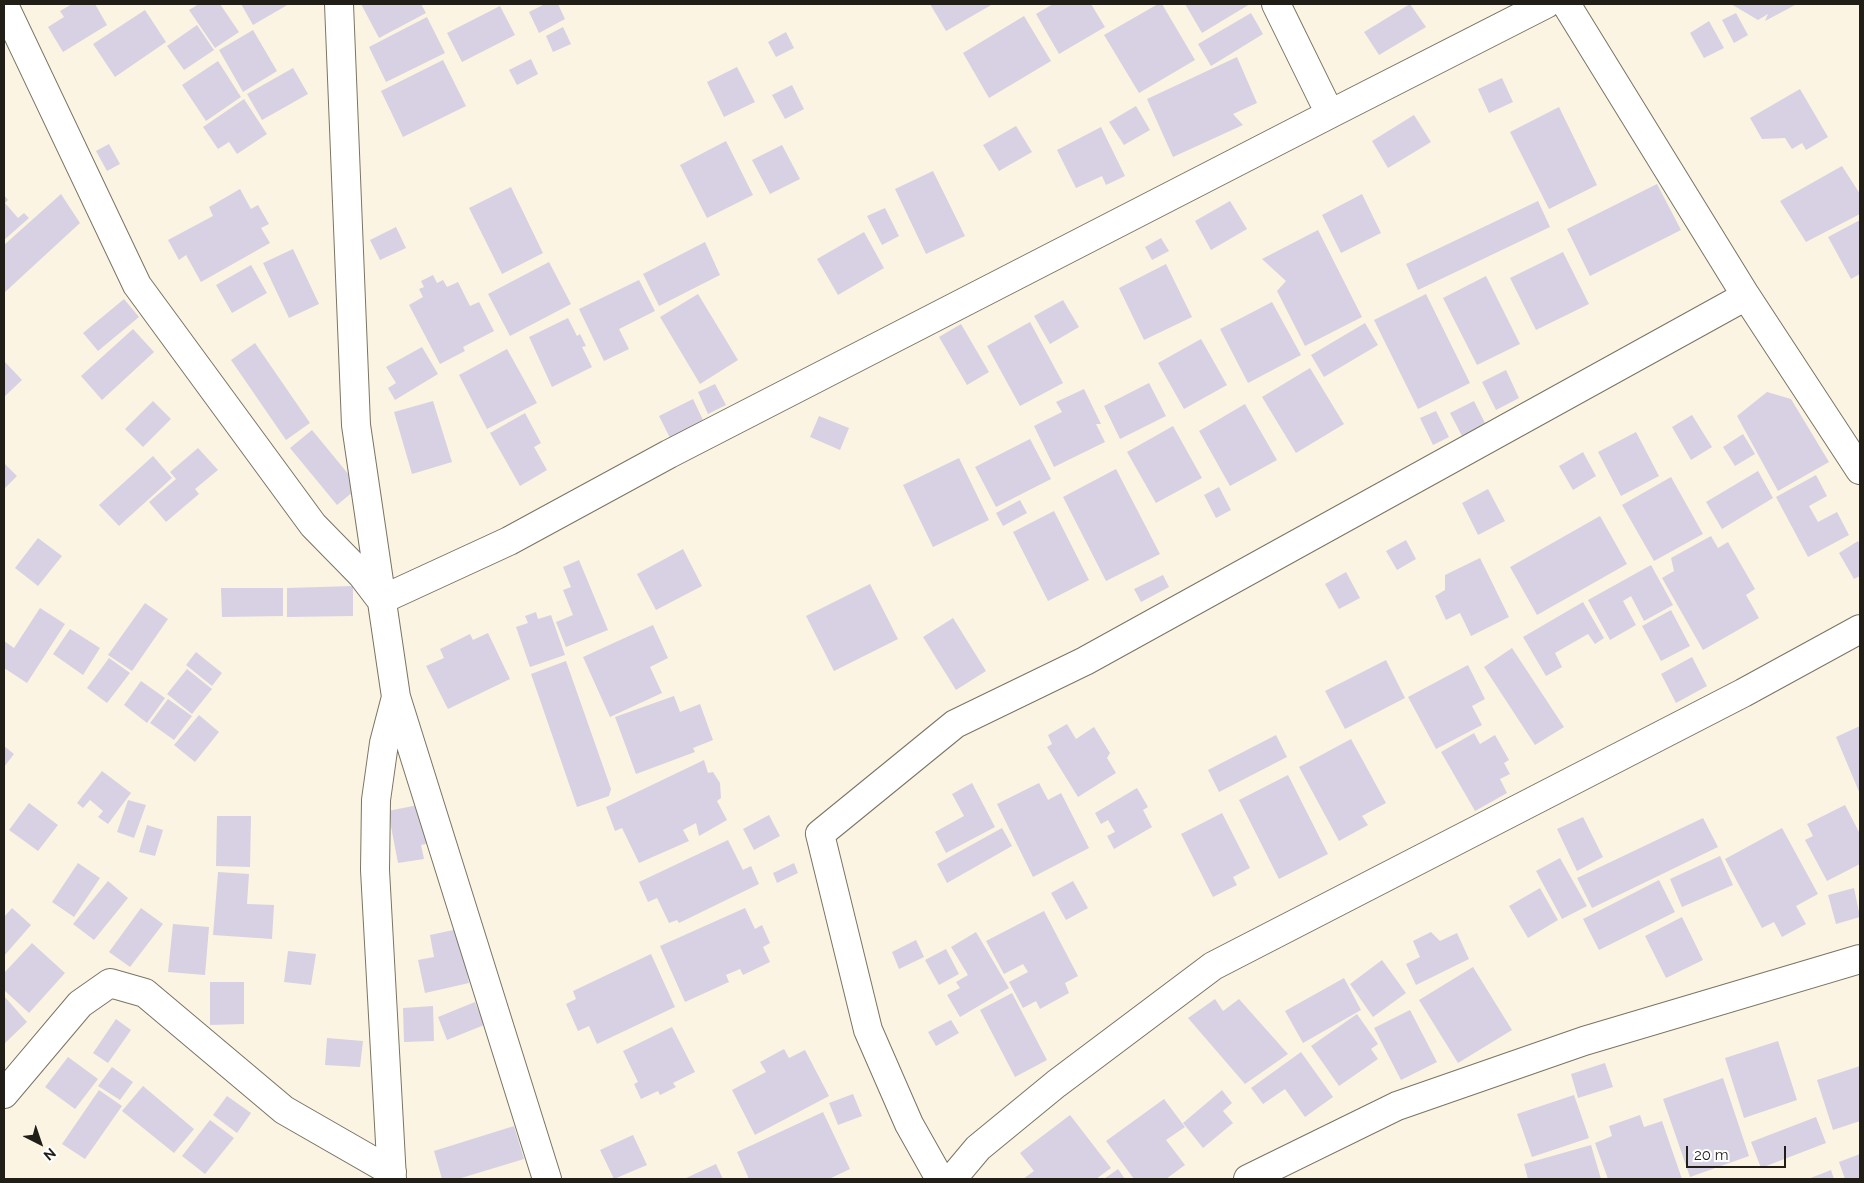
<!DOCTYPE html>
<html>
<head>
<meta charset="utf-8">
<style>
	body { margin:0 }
	#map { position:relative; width:1864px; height:1183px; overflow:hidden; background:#fbf4e2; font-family:Raleway,sans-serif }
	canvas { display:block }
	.frame { position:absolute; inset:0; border:5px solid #201e17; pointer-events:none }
	.north { position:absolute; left:15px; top:1118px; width:50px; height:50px; -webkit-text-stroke:4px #fff; paint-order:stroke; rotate:139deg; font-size:14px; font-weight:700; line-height:20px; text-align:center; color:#201e17 }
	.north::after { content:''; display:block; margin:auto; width:18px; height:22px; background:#201e17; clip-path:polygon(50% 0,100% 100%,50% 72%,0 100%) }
	.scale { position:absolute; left:1686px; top:1146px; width:100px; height:22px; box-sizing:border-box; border:2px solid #201e17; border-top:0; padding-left:6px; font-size:15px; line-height:18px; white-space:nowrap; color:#201e17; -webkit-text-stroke:4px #fff; paint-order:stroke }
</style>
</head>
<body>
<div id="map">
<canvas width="1864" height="1183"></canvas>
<div class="frame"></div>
<div class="north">N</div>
<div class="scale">20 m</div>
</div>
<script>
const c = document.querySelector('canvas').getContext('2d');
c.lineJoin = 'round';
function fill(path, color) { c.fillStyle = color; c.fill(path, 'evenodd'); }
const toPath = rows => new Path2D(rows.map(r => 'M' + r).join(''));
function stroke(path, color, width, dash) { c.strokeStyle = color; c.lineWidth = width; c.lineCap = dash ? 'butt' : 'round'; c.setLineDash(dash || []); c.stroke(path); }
const building = toPath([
	[72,4,95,4,107,25,63,52,48,27,64,17,60,11],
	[199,4,220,4,239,32,215,48,189,10],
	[241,4,289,4,253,25],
	[361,4,421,4,426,13,379,38],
	[545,4,558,4,565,19,539,33,529,12],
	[930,4,993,4,946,31],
	[1053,4,1091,4,1105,27,1059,54,1036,14],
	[1158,4,1162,4,1195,60,1139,93,1104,35],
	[1185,4,1250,4,1202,33],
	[1410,4,1426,27,1379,55,1364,32],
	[1731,4,1797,4,1765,21,1768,14,1758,20],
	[500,6,515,35,462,62,447,33],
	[145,10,166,42,115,77,93,44],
	[1251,13,1263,34,1211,66,1198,44],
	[1736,13,1748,35,1734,43,1722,20],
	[1024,16,1051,61,989,98,963,53],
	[427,17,445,53,386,82,369,47],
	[1709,21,1724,48,1704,58,1690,33],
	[197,25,214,50,184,70,167,46],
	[563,27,571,44,553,52,546,36],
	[253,30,277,71,243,92,219,50],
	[786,32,794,48,776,57,768,42],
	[1237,57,1257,103,1233,114,1243,125,1173,157,1147,99],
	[531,59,538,74,517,85,509,70],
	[443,60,466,106,403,137,381,91],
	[218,61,241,97,206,121,182,85],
	[737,67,755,102,724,117,707,82],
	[293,68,308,94,262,120,247,94],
	[1502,78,1513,102,1489,113,1478,89],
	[792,85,804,109,785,119,772,95],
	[1800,89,1828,137,1806,150,1802,143,1792,149,1785,138,1762,139,1750,118],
	[244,99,267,134,237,154,229,142,218,149,203,127],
	[1136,106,1150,130,1124,145,1109,122],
	[1559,107,1597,185,1549,209,1510,132],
	[1414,115,1431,142,1388,168,1372,141],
	[1016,126,1032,152,999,171,983,145],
	[1101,127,1125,176,1106,185,1102,176,1076,188,1057,150],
	[726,141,753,195,707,218,680,165],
	[109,144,120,164,107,171,96,151],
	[782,145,800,179,770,194,752,160],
	[1842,166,1860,194,1860,214,1806,242,1780,201],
	[933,171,965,236,926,254,895,189],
	[1657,184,1681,230,1590,276,1567,229],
	[511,187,543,253,502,274,469,208],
	[240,189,251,209,258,205,269,224,261,228,270,243,201,282,186,255,179,260,168,240,213,216,209,207],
	[61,194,80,223,4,293,4,245],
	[1362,194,1381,233,1341,253,1322,215],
	[4,195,8,200,5,203,18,218,24,213,29,218,4,240],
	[1230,201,1247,229,1211,250,1195,221],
	[1538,201,1550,227,1418,290,1406,264],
	[885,208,899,236,882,245,867,216],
	[1860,220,1860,274,1851,279,1828,237],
	[396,227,406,248,380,260,370,240],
	[1318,230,1362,317,1305,346,1277,291,1286,281,1262,259],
	[864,232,884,268,838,295,817,259],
	[1161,238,1169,251,1152,260,1145,247],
	[705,242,720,275,659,306,643,274],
	[293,249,319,304,289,318,263,263],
	[1563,252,1589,304,1536,330,1510,278],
	[549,262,571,304,510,336,488,294],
	[1166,264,1192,317,1144,340,1119,288],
	[251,265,267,293,232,313,216,285],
	[433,275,437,283,443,280,447,287,458,282,470,306,479,302,494,331,463,347,465,351,440,364,409,305,423,297,419,289,424,287,421,281],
	[1486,276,1520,344,1477,365,1443,298],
	[639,280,655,311,619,329,629,349,604,361,579,309],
	[698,294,738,360,700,384,660,317],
	[1426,294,1470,383,1418,409,1374,320],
	[124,299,139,317,98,351,83,333],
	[1063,300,1079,327,1050,344,1034,316],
	[1272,302,1301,355,1248,383,1220,329],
	[568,318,577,336,580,334,586,346,582,347,592,367,552,387,529,337],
	[1030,322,1063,383,1020,406,987,346],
	[1365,323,1378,345,1324,377,1311,355],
	[961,324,989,372,967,385,939,337],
	[133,329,154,352,102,400,81,376],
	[1201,339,1227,385,1184,409,1158,363],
	[255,343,310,423,286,440,231,360],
	[422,347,438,374,395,400,388,388,396,383,386,367],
	[507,349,537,403,487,429,459,375],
	[4,361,22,380,4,397],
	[1310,368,1344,424,1296,453,1262,397],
	[1506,370,1519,398,1496,410,1482,382],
	[1149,383,1166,416,1120,439,1104,406],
	[715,384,726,405,708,414,698,392],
	[1084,389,1101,424,1096,424,1105,442,1054,467,1034,426,1062,412,1056,402],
	[1767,392,1791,399,1829,462,1778,491,1737,416],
	[693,399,703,420,670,438,659,416],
	[153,401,171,419,143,447,125,429],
	[433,401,452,462,412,474,394,412],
	[1474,401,1486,425,1462,436,1450,413],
	[1245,404,1277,460,1230,486,1199,431],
	[1436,411,1449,437,1433,445,1420,418],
	[525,413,541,443,534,447,547,470,520,486,490,433],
	[1692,415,1712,447,1691,460,1672,427],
	[819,416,849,428,840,450,810,437],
	[1173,426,1202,478,1156,503,1127,452],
	[312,430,359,487,337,505,290,448],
	[1636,432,1659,476,1621,496,1598,452],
	[1743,434,1755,454,1735,466,1723,447],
	[1030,439,1051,479,996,507,975,467],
	[198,448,218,470,195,489,199,494,166,522,149,502,176,479,170,472],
	[1583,452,1596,476,1573,490,1559,466],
	[153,456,172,478,119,526,99,505],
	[959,458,989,520,933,547,903,485],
	[4,463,17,476,4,489],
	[1116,469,1160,554,1106,581,1063,497],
	[1758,471,1773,498,1722,529,1706,502],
	[1816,475,1827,496,1809,506,1818,522,1837,512,1849,535,1808,557,1776,497],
	[1671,477,1703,534,1654,561,1622,505],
	[1219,487,1231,510,1216,518,1204,495],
	[1488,489,1505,521,1478,535,1462,503],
	[1020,500,1027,513,1003,526,996,513],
	[1054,511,1089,580,1048,601,1013,532],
	[1600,516,1627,564,1537,615,1510,567],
	[1711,536,1718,548,1728,542,1755,589,1746,595,1759,618,1703,650,1662,578,1674,571,1671,558],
	[38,538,62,556,38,586,15,568],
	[1406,540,1416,559,1397,570,1386,551],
	[1858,541,1860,545,1860,576,1854,579,1839,553],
	[683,549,702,586,656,610,637,574],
	[1480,558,1509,617,1471,636,1460,613,1446,620,1435,596,1445,590,1445,575],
	[579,560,608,630,566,647,556,622,573,615,563,590,571,587,563,567],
	[1651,565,1673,605,1644,621,1631,596,1623,601,1636,625,1610,640,1588,600],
	[1346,572,1360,598,1339,609,1325,584],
	[1163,575,1169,587,1141,602,1134,589],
	[870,584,898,639,834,671,806,616],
	[353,586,353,616,287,617,287,588],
	[221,588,283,588,283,616,222,617],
	[1583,602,1604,638,1595,644,1588,634,1555,653,1562,667,1546,676,1523,637],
	[145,603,168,619,132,671,108,655],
	[40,608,65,624,27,683,4,668,4,641,14,648],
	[1671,610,1690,646,1661,661,1642,626],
	[536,612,538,619,551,615,565,655,530,667,516,627,528,623,525,616],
	[953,618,986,671,956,690,923,637],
	[653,625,668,658,650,667,662,693,610,717,583,657],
	[70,629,100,648,83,675,53,654],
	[488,633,510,679,448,709,426,666,444,658,440,649,470,634,473,640],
	[1512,648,1564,727,1535,745,1484,667],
	[196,652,222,673,212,686,186,665],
	[1692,657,1707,686,1676,703,1661,674],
	[109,658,130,673,107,703,87,688],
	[1386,660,1405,698,1345,729,1325,691],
	[566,661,611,789,609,796,577,807,531,674],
	[1468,665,1485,699,1472,706,1482,725,1436,749,1408,697],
	[187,669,212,689,192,714,167,694],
	[141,681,165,698,147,723,124,705],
	[674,696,680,712,700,704,713,740,693,748,695,752,636,774,615,717],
	[168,699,192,716,174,740,150,723],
	[199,715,219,732,195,762,174,745],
	[1067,724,1076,739,1094,727,1110,753,1107,758,1116,773,1078,797,1047,747,1052,744,1048,735],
	[1860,726,1860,794,1836,737],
	[1474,733,1480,744,1495,735,1509,760,1504,763,1510,774,1500,779,1507,793,1475,811,1441,752],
	[1276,735,1287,757,1219,792,1208,770],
	[1351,739,1386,803,1362,816,1368,825,1339,841,1299,767],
	[4,746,14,754,4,767],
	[704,760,708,773,713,772,720,783,721,798,717,801,727,820,699,836,696,823,683,830,689,841,639,863,622,828,615,831,606,807],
	[102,771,131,793,108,824,98,817,103,811,90,800,83,808,77,803],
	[1288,775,1328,854,1279,879,1239,800],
	[972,783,995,827,946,853,935,832,964,816,952,794],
	[1039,783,1048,800,1061,793,1089,848,1033,877,997,804],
	[1137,788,1148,807,1143,810,1152,827,1114,849,1107,836,1115,832,1108,820,1101,824,1095,813],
	[128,800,146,805,134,838,117,832],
	[29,803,58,825,38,851,9,830],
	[423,804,431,843,421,845,424,859,398,863,388,811],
	[1845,805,1860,834,1860,864,1827,881,1805,840,1813,836,1807,824],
	[1222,813,1250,868,1233,877,1237,885,1213,897,1181,834],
	[769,815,780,836,754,850,743,829],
	[217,816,251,816,250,867,216,866],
	[1583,817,1603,857,1577,871,1557,829],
	[1703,818,1718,847,1592,908,1577,878],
	[147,825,163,830,155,856,139,852],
	[1002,828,1012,846,947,883,937,864],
	[1782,828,1818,894,1796,906,1806,924,1782,937,1774,922,1762,928,1725,859],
	[728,840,743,870,751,866,759,884,679,923,677,920,669,923,657,898,648,902,639,882],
	[1720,856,1733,885,1682,907,1670,879],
	[1560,858,1587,906,1562,919,1536,871],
	[78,863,100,878,74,917,52,902],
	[794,863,798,873,777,883,773,873],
	[218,872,249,874,247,904,274,905,272,939,213,935],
	[1659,880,1675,912,1599,950,1583,919],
	[108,881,128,898,94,940,73,924],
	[1073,881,1088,908,1066,920,1051,893],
	[1540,888,1558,920,1528,938,1509,906],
	[1854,888,1860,917,1836,924,1828,895],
	[12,908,31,925,4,956,4,917],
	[141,908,163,924,130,967,109,952],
	[745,908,755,929,762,925,770,943,763,947,770,962,743,975,740,969,726,975,729,982,685,1002,660,946],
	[1044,911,1078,976,1065,983,1069,993,1040,1009,1036,1001,1023,1008,1009,982,1028,972,1023,964,1004,974,986,941],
	[1682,917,1703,960,1666,978,1645,936],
	[173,924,209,927,205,975,168,972],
	[458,929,469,983,425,993,418,960,434,957,430,935],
	[976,932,1009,988,960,1017,947,995,960,988,956,982,968,975,951,947],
	[1431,932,1440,941,1457,933,1469,959,1416,985,1406,964,1420,957,1413,941],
	[916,940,924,957,899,969,892,952],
	[32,943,65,973,29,1013,4,990,4,973],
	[946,949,959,974,939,985,925,960],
	[288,951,316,954,311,985,284,982],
	[651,954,675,1007,597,1044,589,1026,578,1031,566,1004,576,999,573,991],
	[1382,960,1406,993,1373,1017,1350,984],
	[1473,967,1512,1030,1458,1063,1419,1000],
	[1344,978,1361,1010,1303,1043,1285,1011],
	[210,982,244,982,244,1024,210,1025],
	[1012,993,1047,1060,1015,1077,980,1010],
	[4,996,27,1022,4,1044],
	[1215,999,1223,1011,1239,999,1288,1054,1245,1084,1188,1018],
	[475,1002,484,1025,447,1040,438,1017],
	[433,1006,434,1041,404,1042,403,1008],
	[1410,1010,1437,1062,1401,1080,1374,1028],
	[1357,1014,1378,1044,1371,1049,1378,1059,1339,1086,1311,1046],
	[116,1019,131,1030,108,1063,93,1053],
	[951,1020,959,1033,936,1046,928,1032],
	[672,1027,695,1072,673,1083,676,1087,660,1095,658,1091,641,1099,634,1084,638,1082,623,1051],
	[327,1038,363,1041,360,1067,325,1065],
	[1778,1041,1797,1100,1744,1118,1725,1058],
	[784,1049,789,1058,805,1050,829,1096,755,1135,732,1090,766,1072,760,1062],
	[1301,1052,1333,1097,1305,1117,1285,1089,1263,1104,1251,1088],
	[68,1057,98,1079,75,1109,45,1087],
	[1605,1063,1613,1087,1578,1098,1571,1074],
	[1860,1066,1860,1121,1833,1130,1817,1080],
	[112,1067,133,1082,120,1100,98,1086],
	[1723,1078,1749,1156,1690,1177,1663,1099],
	[143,1086,194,1129,174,1153,122,1111],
	[99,1090,122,1106,85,1159,62,1144],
	[1222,1090,1232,1103,1223,1111,1233,1123,1203,1148,1183,1123],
	[853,1094,862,1116,838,1125,829,1103],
	[1574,1095,1589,1138,1532,1157,1517,1114],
	[227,1096,251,1113,237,1133,213,1115],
	[1164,1099,1185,1127,1166,1140,1185,1165,1166,1179,1134,1179,1106,1141],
	[823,1112,850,1169,829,1179,749,1179,737,1152],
	[1070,1115,1111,1168,1096,1179,1023,1179,1034,1171,1020,1153],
	[1640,1115,1644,1127,1662,1121,1682,1179,1608,1179,1595,1143,1612,1136,1609,1126],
	[1816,1117,1826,1143,1761,1168,1751,1142],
	[210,1120,234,1138,205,1174,182,1156],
	[514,1126,524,1159,458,1179,442,1179,434,1151],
	[633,1135,647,1165,614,1179,600,1150],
	[1591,1145,1601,1179,1528,1179,1524,1164],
	[1860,1154,1860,1179,1845,1179,1839,1162],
	[716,1164,723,1179,684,1179],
	[1118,1169,1125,1179,1104,1179],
	[1831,1170,1834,1179,1808,1179]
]);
const minor = toPath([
	[339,4,356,425,396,697,384,743,376,800,375,870,392,1179],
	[1276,4,1330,114,1546,4],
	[1566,4,1746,296,1860,470],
	[4,5,137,285,313,525,362,575,381,600,509,541,669,454,1330,114],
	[396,697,547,1179],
	[4,1094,80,1004,110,983,145,993,284,1110,392,1172],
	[940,1179,909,1124,868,1030,820,834,955,724,1085,661,1746,296],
	[952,1179,978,1148,1056,1084,1213,966,1743,693,1860,629],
	[1248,1179,1397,1106,1584,1041,1860,959]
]);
fill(building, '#d7d1e3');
stroke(minor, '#7a7464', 30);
stroke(minor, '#fff', 28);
</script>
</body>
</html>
